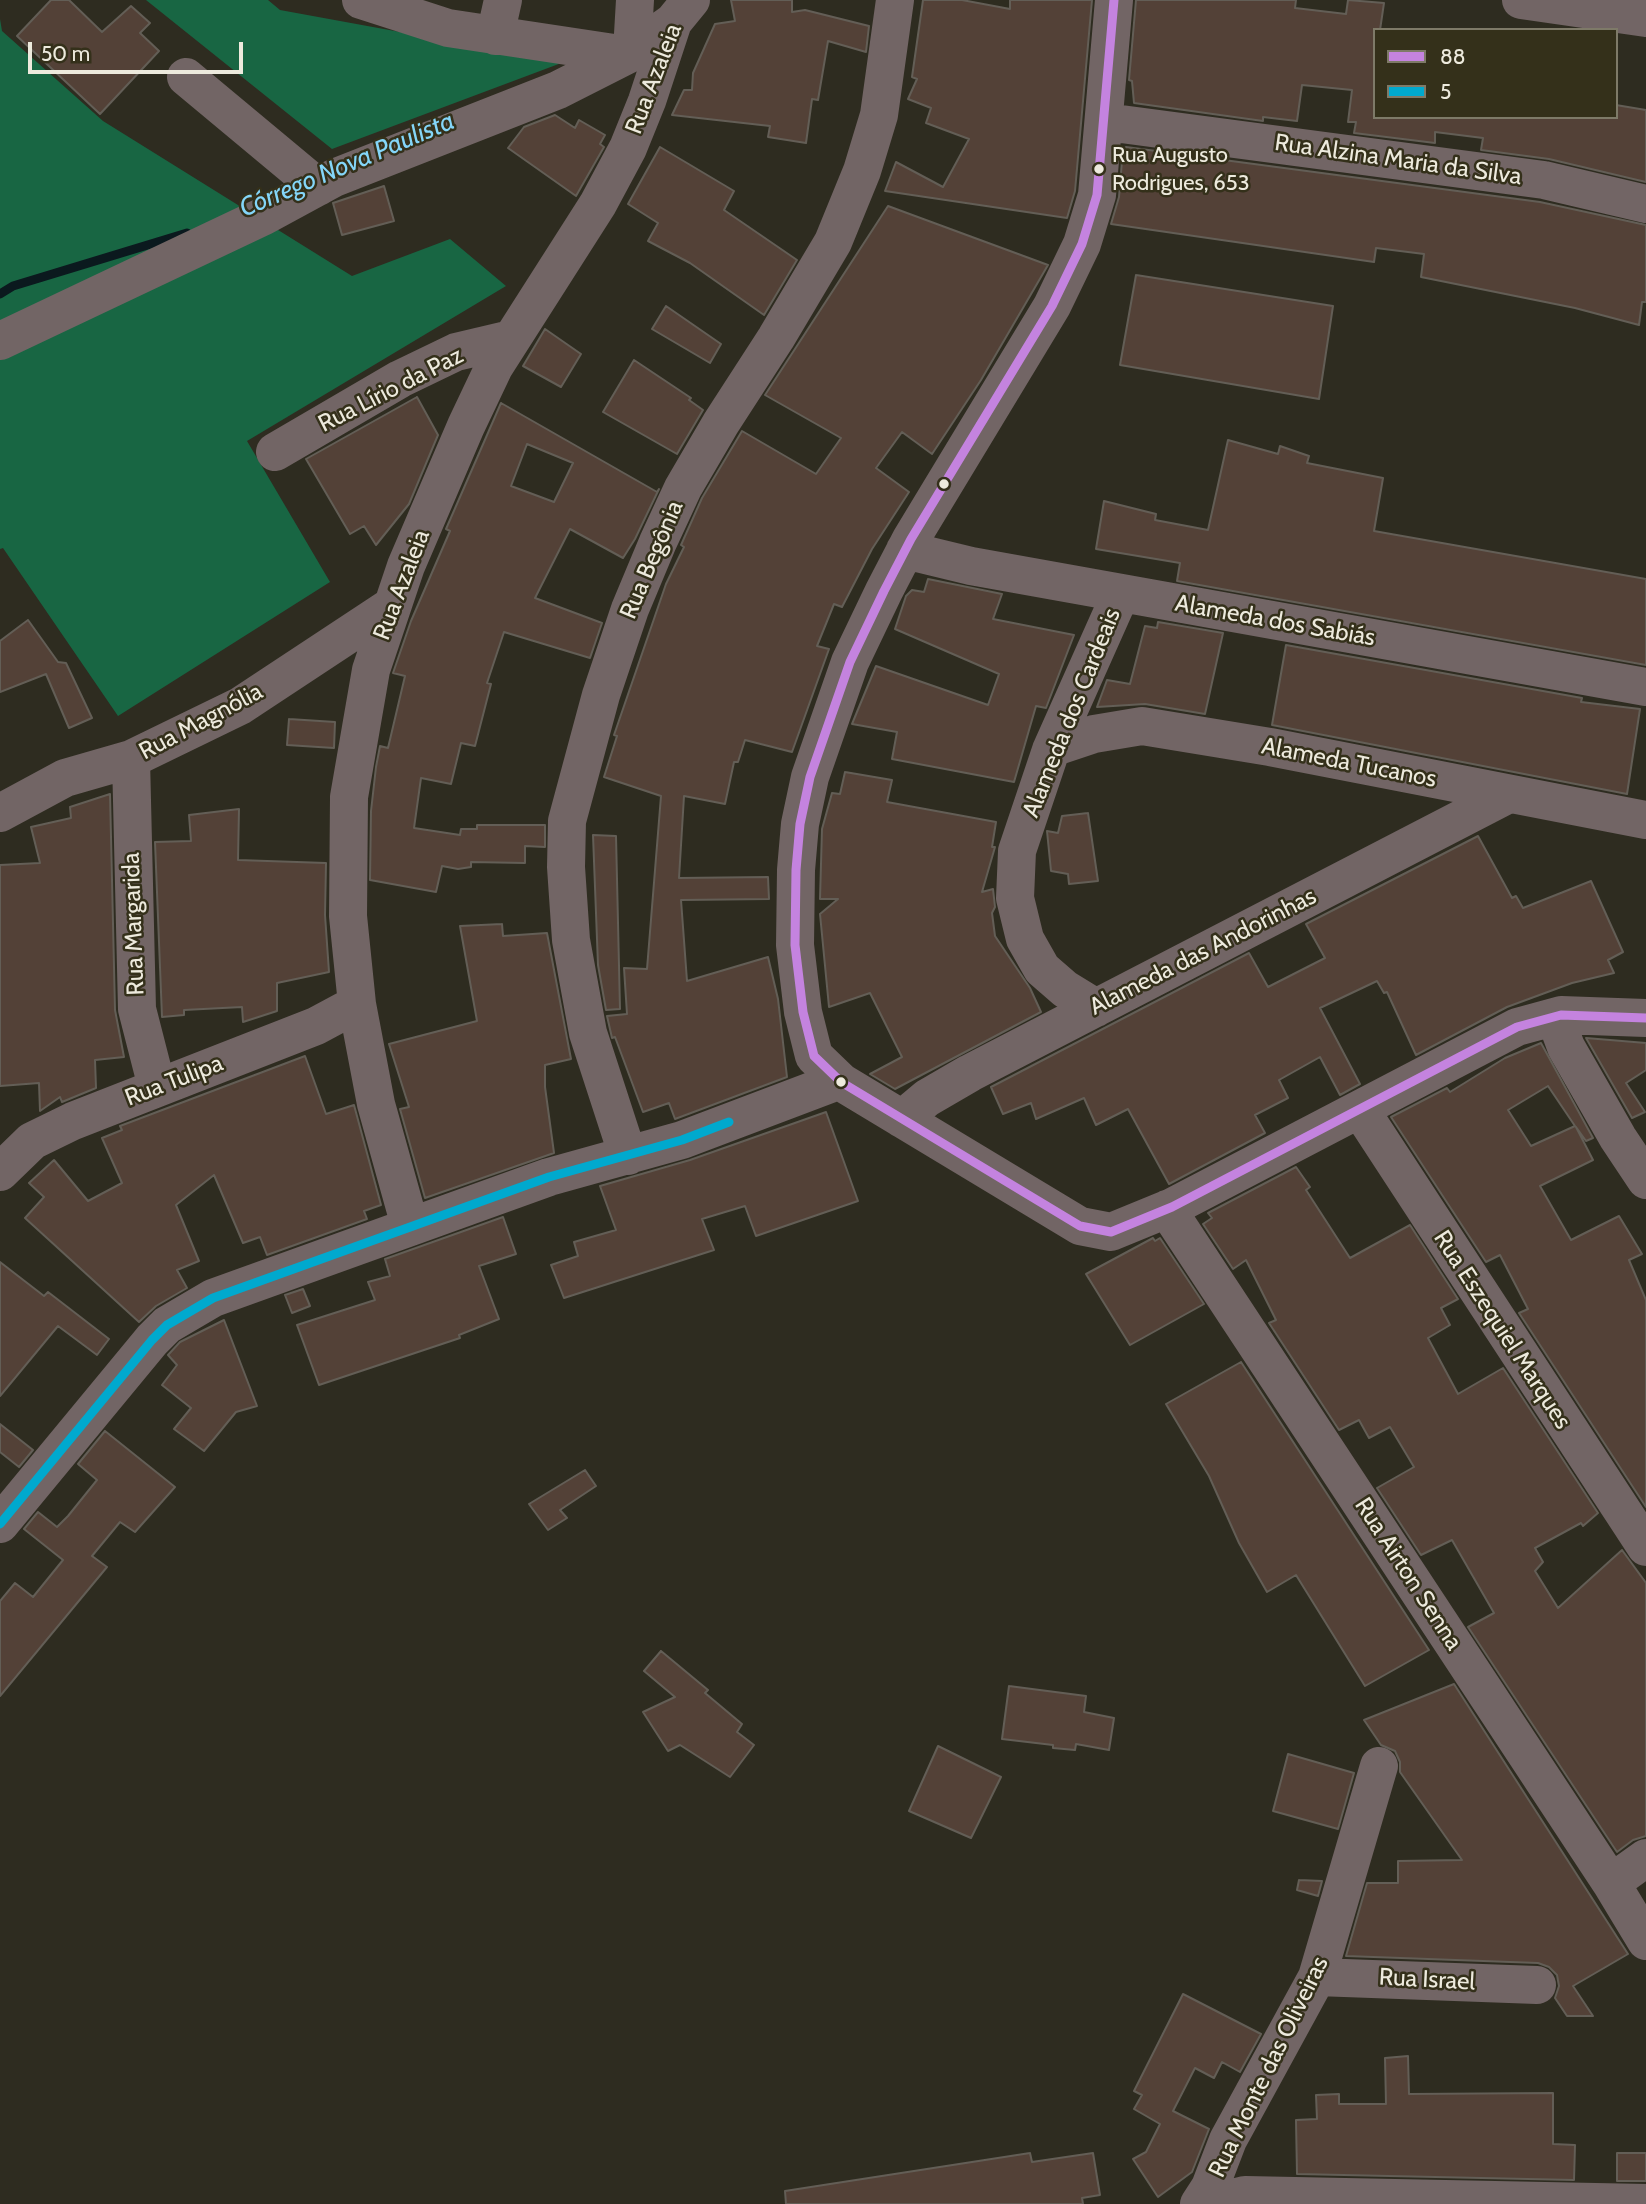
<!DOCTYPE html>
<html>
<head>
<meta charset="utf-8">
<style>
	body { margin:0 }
	#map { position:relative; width:1646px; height:2204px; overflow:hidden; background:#2e2c20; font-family:Cabin,sans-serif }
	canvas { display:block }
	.legend { position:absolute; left:1373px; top:28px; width:245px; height:91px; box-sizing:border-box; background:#34301a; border:2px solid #7e7a68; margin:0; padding:9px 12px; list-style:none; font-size:21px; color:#edeadd }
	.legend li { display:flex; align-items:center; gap:14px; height:35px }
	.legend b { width:35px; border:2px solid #7e7a68 }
	.scale { position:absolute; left:28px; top:42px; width:215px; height:32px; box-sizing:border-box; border:4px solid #edeadd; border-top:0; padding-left:9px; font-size:21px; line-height:24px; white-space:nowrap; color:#edeadd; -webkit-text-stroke:5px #34301a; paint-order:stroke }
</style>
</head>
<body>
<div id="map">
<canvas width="1646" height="2204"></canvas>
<ul class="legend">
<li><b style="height:9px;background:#c483df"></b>88</li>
<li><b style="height:9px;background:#00a9ce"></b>5</li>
</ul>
<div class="scale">50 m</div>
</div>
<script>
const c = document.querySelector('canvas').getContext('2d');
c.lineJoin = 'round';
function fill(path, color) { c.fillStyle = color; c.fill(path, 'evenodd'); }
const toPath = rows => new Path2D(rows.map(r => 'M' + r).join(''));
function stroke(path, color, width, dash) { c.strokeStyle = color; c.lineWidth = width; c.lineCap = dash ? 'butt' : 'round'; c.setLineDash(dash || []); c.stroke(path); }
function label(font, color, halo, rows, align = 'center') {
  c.font = font + ' Cabin,sans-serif'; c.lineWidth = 5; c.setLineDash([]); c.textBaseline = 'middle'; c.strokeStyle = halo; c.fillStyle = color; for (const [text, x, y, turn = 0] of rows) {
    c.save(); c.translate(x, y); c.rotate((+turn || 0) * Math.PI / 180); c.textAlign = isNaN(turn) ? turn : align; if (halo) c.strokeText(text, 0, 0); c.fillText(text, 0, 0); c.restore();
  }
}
const forest = toPath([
	[146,0,268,0,280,10,564,62,332,149],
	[0,19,2,31,103,121,352,276,450,239,506,286,247,441,330,582,118,716,3,548,0,549]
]);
const stream = toPath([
	[0,294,13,286,187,233]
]);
const building = toPath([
	[51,0,69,0,102,32,131,6,150,23,140,33,159,51,100,114,17,36,51,0],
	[731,0,792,0,792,12,805,10,869,26,866,52,828,41,818,100,812,99,806,143,768,137,770,126,672,115,684,90,692,90,693,73,715,24,735,21,731,0],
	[923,0,962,0,1010,9,1010,0,1092,0,1075,191,1067,218,885,191,896,162,943,187,969,139,926,123,931,108,908,99,917,79,912,77,923,0],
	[1136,0,1296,0,1295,8,1346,14,1348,0,1384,3,1380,30,1375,30,1375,117,1616,117,1616,105,1646,110,1646,182,1549,159,1481,150,1483,138,1435,132,1435,143,1354,133,1356,122,1348,122,1352,90,1302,85,1297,121,1263,117,1263,121,1134,103,1132,81,1129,80,1136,0],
	[555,115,575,128,579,120,605,135,600,144,604,147,576,196,508,148,524,127,555,115],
	[660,147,734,191,724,210,797,260,764,315,690,263,648,241,658,223,628,204,660,147],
	[1126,147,1540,202,1646,225,1646,302,1642,302,1639,325,1575,308,1421,277,1424,254,1376,248,1374,262,1111,224,1119,197,1123,149,1126,147],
	[384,186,394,221,342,235,333,203,384,186],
	[888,206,1048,265,981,380,932,454,902,432,876,468,909,492,872,549,842,607,834,604,817,646,829,649,792,752,745,740,738,762,734,762,725,804,684,796,679,878,768,877,769,899,681,900,687,981,768,957,778,999,787,1077,675,1119,669,1103,643,1112,615,1037,612,1038,607,1016,627,1014,624,968,647,969,661,796,604,777,617,736,614,735,666,584,684,547,681,545,702,498,742,431,816,474,841,438,765,395,888,206],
	[1136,275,1333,306,1319,399,1120,365,1136,275],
	[666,306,721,344,710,363,652,329,666,306],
	[545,329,581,354,561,387,523,366,545,329],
	[634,360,691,398,689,400,703,410,677,454,603,412,634,360],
	[417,397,438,435,409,504,376,545,364,526,350,534,306,459,417,397],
	[501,403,657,492,659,489,635,539,623,558,570,529,535,598,602,623,590,658,504,632,487,683,491,684,475,746,461,743,451,784,421,778,414,828,460,835,461,829,477,829,477,825,545,825,545,847,525,846,525,863,471,862,471,867,458,869,442,866,436,892,370,880,371,811,376,767,380,746,388,748,405,676,393,673,411,621,450,531,446,529,501,403],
	[527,444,573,463,554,502,511,486,527,444],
	[1228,440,1278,454,1280,446,1309,456,1307,463,1383,478,1374,531,1646,579,1646,665,1177,581,1180,563,1096,549,1104,501,1156,514,1155,520,1208,530,1228,440],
	[928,579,1002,594,993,619,1074,635,1046,708,1036,706,1014,782,892,759,897,732,852,724,876,666,988,705,999,674,895,629,906,596,912,590,924,592,928,579],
	[28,620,58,662,66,663,92,718,69,728,46,674,0,692,0,641,28,620],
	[1158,622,1223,633,1205,714,1145,704,1097,707,1107,680,1130,684,1145,626,1157,628,1158,622],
	[1286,645,1582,698,1581,702,1640,709,1627,794,1272,725,1286,645],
	[289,719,335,722,334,748,287,745,289,719],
	[845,772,892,780,887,802,996,822,992,847,995,847,982,892,993,889,995,907,992,913,995,936,1030,988,1041,1012,895,1089,870,1074,902,1057,870,993,829,1007,820,914,838,899,820,899,822,829,832,793,840,794,845,772],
	[110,794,115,1010,124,1057,95,1060,96,1088,62,1102,60,1097,40,1111,39,1083,0,1086,0,865,40,863,31,827,71,818,70,807,110,794],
	[239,809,238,860,326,863,325,915,329,972,277,983,277,1011,243,1022,242,1007,184,1010,184,1015,162,1017,155,842,191,841,189,815,239,809],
	[1088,813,1098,881,1069,884,1068,874,1051,871,1047,831,1058,833,1062,816,1088,813],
	[593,835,616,836,620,1009,606,1010,598,965,593,835],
	[1478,836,1512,898,1516,896,1523,908,1591,881,1623,952,1608,960,1614,973,1572,983,1507,1007,1416,1055,1387,992,1384,993,1377,981,1320,1008,1360,1084,1340,1095,1320,1057,1279,1080,1288,1098,1255,1115,1265,1133,1169,1184,1128,1109,1096,1125,1084,1098,1036,1119,1031,1103,1003,1114,991,1087,1249,953,1268,987,1325,958,1306,924,1478,836],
	[502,924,503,936,547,933,571,1059,545,1065,545,1087,554,1153,425,1198,400,1109,409,1107,389,1044,477,1021,460,926,502,924],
	[1586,1038,1646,1043,1646,1070,1626,1083,1645,1112,1632,1118,1586,1038],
	[1541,1043,1593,1138,1586,1141,1576,1127,1593,1160,1540,1186,1571,1240,1619,1216,1642,1254,1629,1260,1646,1300,1646,1507,1519,1313,1528,1309,1500,1255,1486,1262,1391,1117,1447,1088,1450,1092,1505,1058,1541,1043],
	[1548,1086,1575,1126,1531,1146,1508,1110,1548,1086],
	[305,1056,326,1114,354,1105,381,1205,364,1211,367,1219,267,1255,260,1237,243,1243,214,1175,176,1205,199,1261,177,1270,187,1288,156,1306,139,1322,25,1218,44,1197,29,1183,54,1160,88,1201,122,1183,102,1138,122,1130,120,1126,305,1056],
	[826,1112,858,1201,756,1236,745,1206,702,1219,714,1250,564,1298,551,1265,578,1256,574,1242,616,1230,600,1186,690,1160,826,1112],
	[1296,1167,1310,1187,1306,1190,1350,1258,1410,1225,1458,1299,1441,1308,1450,1325,1428,1338,1458,1394,1503,1368,1598,1513,1583,1526,1581,1523,1535,1548,1543,1562,1535,1571,1558,1608,1622,1550,1646,1583,1646,1836,1633,1840,1617,1852,1468,1627,1494,1613,1452,1540,1421,1555,1377,1488,1414,1467,1390,1427,1369,1438,1359,1420,1339,1430,1269,1323,1276,1320,1246,1260,1233,1269,1203,1224,1212,1218,1208,1213,1296,1167],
	[503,1217,516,1254,479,1266,499,1319,459,1335,460,1338,319,1385,297,1325,375,1300,368,1282,390,1276,385,1259,503,1217],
	[1153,1238,1155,1241,1160,1238,1204,1304,1130,1345,1086,1274,1153,1238],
	[0,1262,44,1296,48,1292,109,1339,97,1355,58,1326,0,1396,0,1262],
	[303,1289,310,1306,292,1313,285,1295,303,1289],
	[224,1320,257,1406,236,1412,204,1451,174,1429,191,1408,162,1385,177,1365,168,1355,180,1342,224,1320],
	[1241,1362,1429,1650,1365,1686,1296,1575,1267,1592,1239,1543,1209,1476,1166,1404,1241,1362],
	[0,1424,33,1450,19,1467,0,1452,0,1424],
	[105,1431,175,1487,135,1532,120,1522,92,1556,107,1567,0,1696,0,1601,15,1583,33,1597,63,1560,24,1529,38,1512,57,1527,68,1516,97,1480,78,1464,105,1431],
	[585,1470,596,1486,560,1510,567,1518,548,1530,529,1504,585,1470],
	[661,1651,708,1690,705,1693,742,1724,737,1732,754,1745,730,1777,680,1745,668,1751,643,1712,675,1697,644,1671,661,1651],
	[1454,1684,1628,1954,1573,1986,1593,2016,1567,2016,1555,1998,1559,1986,1557,1975,1549,1967,1538,1963,1346,1956,1367,1883,1398,1883,1398,1861,1462,1860,1400,1772,1400,1762,1395,1751,1381,1745,1364,1720,1454,1684],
	[1009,1686,1086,1696,1084,1712,1114,1718,1109,1750,1076,1744,1075,1750,1053,1748,1053,1745,1002,1739,1009,1686],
	[938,1746,1001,1777,971,1838,909,1811,938,1746],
	[1288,1754,1354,1773,1338,1829,1273,1811,1288,1754],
	[1299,1880,1322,1881,1318,1896,1297,1890,1299,1880],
	[1183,1994,1261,2034,1240,2072,1222,2062,1214,2078,1195,2068,1173,2111,1209,2129,1192,2172,1158,2197,1133,2159,1146,2152,1160,2124,1134,2109,1142,2095,1134,2091,1183,1994],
	[1408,2056,1409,2094,1553,2093,1553,2144,1575,2145,1574,2180,1297,2174,1296,2120,1317,2119,1316,2095,1339,2094,1339,2104,1386,2104,1385,2058,1408,2056],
	[1030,2153,1032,2162,1093,2153,1100,2195,1082,2198,1083,2204,786,2204,785,2191,1030,2153],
	[1617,2153,1646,2153,1646,2181,1617,2181,1617,2153]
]);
const minor = toPath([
	[361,0,448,28,627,55],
	[1114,0,1097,195,1082,244,1052,306,911,539,884,591,850,662,810,777,800,824,796,870,795,945,803,1012,814,1056,841,1082,1080,1226,1111,1232,1172,1207,1517,1027,1561,1015,1646,1018],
	[1521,0,1646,18],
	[495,36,503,0],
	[632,51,635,0],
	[186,77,318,187],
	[1106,122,1544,180,1646,204],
	[0,341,264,216,334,178,558,90,627,55,673,22],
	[275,452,400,379,456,352,511,339],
	[905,550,971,566,1646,687],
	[1052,748,1094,734,1142,726,1270,747,1646,820],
	[131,759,137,1009,157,1087],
	[0,813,65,778,131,759,240,706,390,607],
	[1096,1008,1065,989,1042,969,1025,939,1015,898,1017,851,1051,750,1121,593],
	[1555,1017,1566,1047,1618,1138,1646,1180],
	[1361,1111,1646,1547],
	[902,1119,927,1098,970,1073,1509,794],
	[628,1156,588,1033,571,940,566,867,567,821,601,695,630,609,658,542,683,488,721,423,776,338,833,242,862,171,879,115,895,0],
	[0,1172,32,1141,73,1121,316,1026,357,1004],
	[1167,1209,1611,1883,1646,1941],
	[410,1226,376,1104,357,1004,348,916,349,797,371,670,406,566,466,426,494,367,598,204,628,148,647,101,673,22,691,0],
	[0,1524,152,1340,167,1325,213,1298,549,1177,682,1140,838,1081],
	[1611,1883,1646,1858],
	[1317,1977,1537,1985],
	[1199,2204,1210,2187,1228,2140,1317,1977,1379,1766],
	[1209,2204,1245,2195,1646,2203]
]);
const bus1 = toPath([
	[1114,0,1097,195,1082,244,1052,306,911,539,884,591,850,662,810,777,800,824,796,870,795,945,803,1012,814,1056,841,1082,1080,1226,1111,1232,1172,1207,1517,1027,1561,1015,1646,1018]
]);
const bus2 = toPath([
	[0,1524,152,1340,167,1325,213,1298,549,1177,682,1140,729,1122]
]);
const markers = [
	[1099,169,6,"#edeadd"],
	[944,484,6,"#edeadd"],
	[841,1082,6,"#edeadd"]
];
const busNames = [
	["Rua Augusto",1112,156],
	["Rodrigues, 653",1112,184]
];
const streetNames = [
	["Rua Azaleia",654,79,-69],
	["Rua Alzina Maria da Silva",1398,160,8],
	["Rua Lírio da Paz",391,390,-27],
	["Rua Begônia",652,560,-67],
	["Rua Azaleia",402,585,-69],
	["Alameda dos Sabiás",1275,621,10],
	["Alameda dos Cardeais",1072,713,-68],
	["Rua Magnólia",201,722,-28],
	["Alameda Tucanos",1349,763,11],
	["Rua Margarida",134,924,-92],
	["Alameda das Andorinhas",1203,952,-27],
	["Rua Tulipa",174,1081,-21],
	["Rua Eszequiel Marques",1502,1330,57],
	["Rua Airton Senna",1408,1574,57],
	["Rua Israel",1427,1980,3],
	["Rua Monte das Oliveiras",1269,2067,-64]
];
const waterNames = [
	["Córrego Nova Paulista",347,165,-23]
];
fill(forest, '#186643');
stroke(stream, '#0b191e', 9);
fill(building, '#534137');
stroke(building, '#635e56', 2);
stroke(minor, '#726565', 38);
stroke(bus1, '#c483df', 9);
stroke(bus2, '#00a9ce', 9);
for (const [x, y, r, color] of markers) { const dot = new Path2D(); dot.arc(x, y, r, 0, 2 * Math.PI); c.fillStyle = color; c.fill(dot); stroke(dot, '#34301a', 2.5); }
label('22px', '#edeadd', '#34301a', busNames, 'left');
label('24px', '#edeadd', '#34301a', streetNames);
label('italic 26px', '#84d6f9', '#34301a', waterNames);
</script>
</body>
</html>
